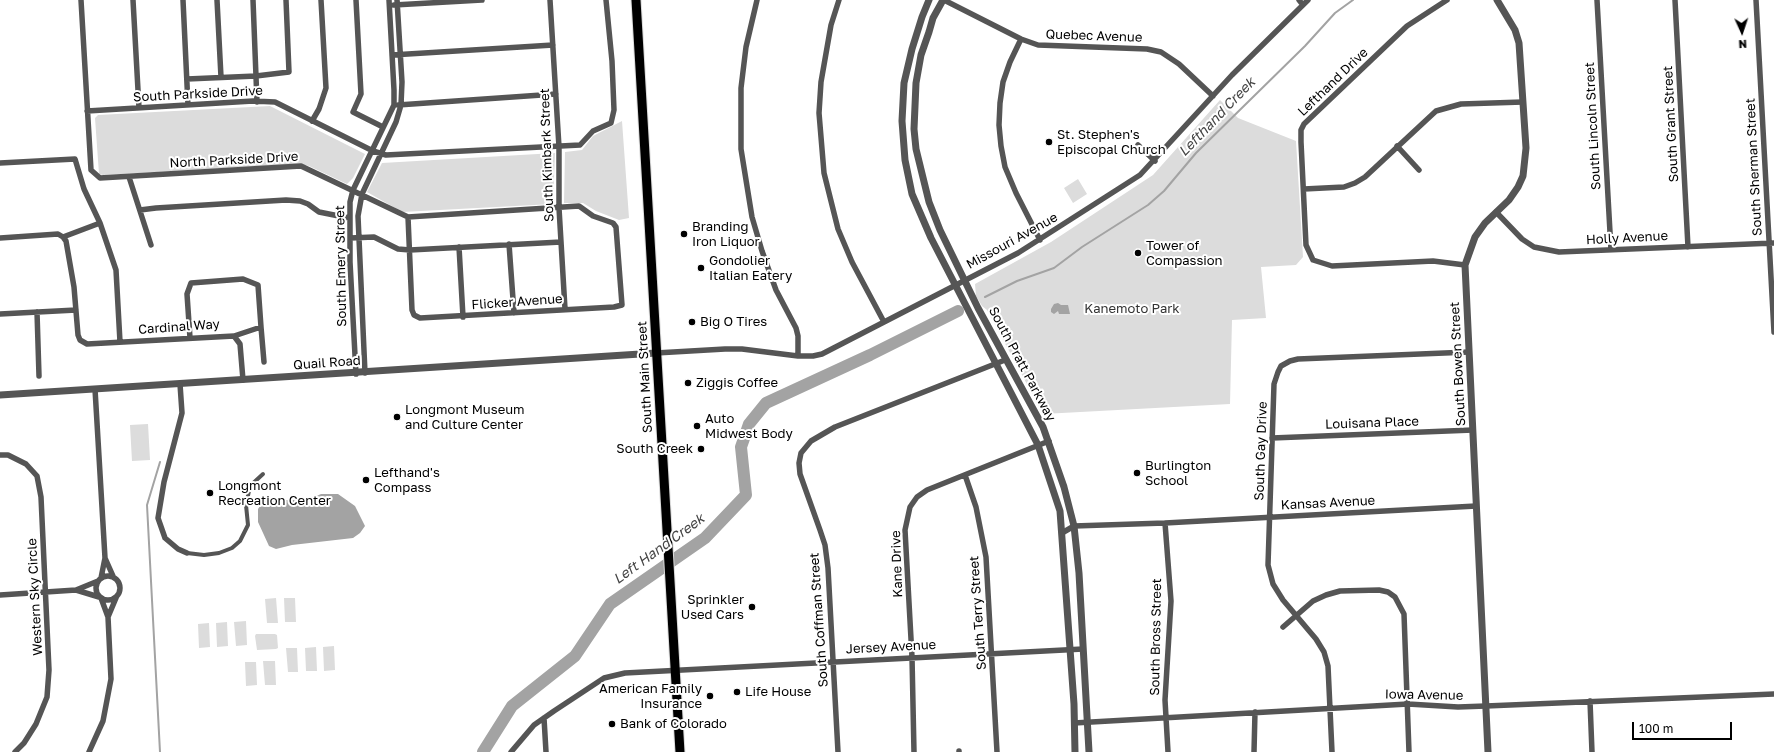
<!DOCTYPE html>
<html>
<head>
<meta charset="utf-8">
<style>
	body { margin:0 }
	#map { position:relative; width:1774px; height:752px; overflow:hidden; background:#fff; font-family:"Golos Text",sans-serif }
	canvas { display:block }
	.north { position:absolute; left:1722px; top:12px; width:40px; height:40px; -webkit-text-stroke:3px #fff; paint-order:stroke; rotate:177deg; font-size:11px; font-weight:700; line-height:16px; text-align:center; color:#000 }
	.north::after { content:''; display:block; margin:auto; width:14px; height:18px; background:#000; clip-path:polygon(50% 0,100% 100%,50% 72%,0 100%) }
	.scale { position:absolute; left:1632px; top:722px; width:100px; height:18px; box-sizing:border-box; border:2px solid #000; border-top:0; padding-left:5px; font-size:12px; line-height:14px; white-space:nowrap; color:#000; -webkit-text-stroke:3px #fff; paint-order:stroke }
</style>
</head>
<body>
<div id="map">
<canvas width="1774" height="752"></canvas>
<div class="north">N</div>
<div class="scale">100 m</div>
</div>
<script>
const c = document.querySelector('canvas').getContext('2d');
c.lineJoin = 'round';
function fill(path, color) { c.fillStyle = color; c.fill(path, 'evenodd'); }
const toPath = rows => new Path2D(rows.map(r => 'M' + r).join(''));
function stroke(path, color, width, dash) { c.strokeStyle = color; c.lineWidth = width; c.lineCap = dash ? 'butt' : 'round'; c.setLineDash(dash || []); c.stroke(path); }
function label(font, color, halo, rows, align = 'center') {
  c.font = font + ' "Golos Text",sans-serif'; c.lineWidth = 4; c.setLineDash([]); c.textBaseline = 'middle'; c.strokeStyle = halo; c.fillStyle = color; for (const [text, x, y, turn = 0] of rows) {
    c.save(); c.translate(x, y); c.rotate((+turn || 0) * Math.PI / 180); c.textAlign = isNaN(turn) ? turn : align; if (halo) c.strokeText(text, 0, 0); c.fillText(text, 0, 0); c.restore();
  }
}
const green = toPath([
	[1220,100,1238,118,1296,141,1303,257,1296,265,1261,267,1266,318,1232,320,1230,404,1043,414,987,310,982,306,976,296,975,284,1051,242,1153,175],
	[270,106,365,154,353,178,347,184,309,166,300,164,103,175,99,174,95,118,98,115],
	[622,121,629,218,619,220,596,211,583,203,564,203,565,152,582,150,593,136],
	[555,153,553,204,402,212,367,192,382,163],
	[1078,179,1087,194,1073,203,1064,188],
	[148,424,150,460,132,461,130,425],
	[276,598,278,623,267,623,265,599],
	[284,598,295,598,296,622,285,622],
	[246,621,247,645,236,646,234,622],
	[227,622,228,646,217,647,216,623],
	[209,623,210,647,199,648,198,624],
	[256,634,275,634,277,635,278,648,276,649,257,650,255,636],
	[334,646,335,670,324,671,323,647],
	[316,647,317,671,306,671,305,648],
	[286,648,297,648,298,672,288,672],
	[263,661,275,661,276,685,265,685],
	[245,662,256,662,257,685,246,686]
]);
const water = toPath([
	[1058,303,1061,305,1068,305,1070,314,1059,314,1058,311,1054,314,1051,312,1051,309,1054,304],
	[321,494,338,494,355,506,365,526,360,533,353,538,292,545,276,549,269,546,258,522,258,509,264,500,308,500]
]);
const stream = toPath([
	[985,297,1017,281,1054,268,1082,247,1148,205,1164,191,1196,153,1305,46,1335,13,1353,0],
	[160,752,147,505,160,462]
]);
const river = toPath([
	[483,752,512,706,575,656,610,604,705,538,746,495,741,447,749,424,766,403,870,355,958,311]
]);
const pedestrian = toPath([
	[187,553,204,555,219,553,232,548,240,541,248,525,246,505,250,486,263,474]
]);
const minor = toPath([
	[81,0,91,170,100,178,301,166,408,217,579,206,593,216,613,223,616,227,622,305,614,307,420,318,414,315,412,310,408,217],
	[133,0,139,108],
	[183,0,188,105],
	[217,0,221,77],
	[253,0,257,102],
	[356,0,361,94,353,112,383,127],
	[550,0,559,147,559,208,565,309],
	[757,0,746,47,741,88,741,149,752,217,762,251,776,290,796,328,798,336,798,356],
	[839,0,831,25,821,82,819,113,824,173,838,229,852,262,884,322],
	[944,0,1021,39,1038,45,1147,49,1161,52,1179,64,1213,96],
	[1299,0,1303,5],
	[1447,0,1407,26,1304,124,1301,130,1301,142,1306,245,1313,260,1332,266,1433,261,1465,265],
	[1597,0,1611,250],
	[1675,0,1688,247],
	[1756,0,1774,332],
	[394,5,482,0],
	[1021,39,1010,62,1003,82,1000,103,999,125,1001,146,1005,167,1016,193,1040,240],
	[392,55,553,45],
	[187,79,256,76,289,72,286,0],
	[398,105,556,94],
	[87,111,253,101,275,102,373,151,386,155,580,145,593,131,611,123,614,110,612,61,606,0],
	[312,121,319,109,326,88,321,0],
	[1138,145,1155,161],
	[1397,146,1419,170],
	[0,163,75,159,84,189,100,223,116,270,120,342],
	[129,177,151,245],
	[1304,189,1344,187,1355,183,1365,177,1436,111,1461,104,1523,102],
	[140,210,156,208,286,200,300,201,308,204,319,212,349,218],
	[1496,212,1522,239,1534,247,1559,252,1774,243],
	[63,237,100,223],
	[0,238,58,234,63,237,66,241,74,287,78,335,80,340,87,344,234,336,240,344,243,380],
	[350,238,374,237,398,249,410,250,561,242],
	[509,244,514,313],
	[459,247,463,317],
	[37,312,39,376],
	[0,314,76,310],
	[261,327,264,362],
	[190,338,187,294,191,283,243,279,258,285,261,327,234,336],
	[656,353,725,349,742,349,798,356,813,356,822,354,1018,253,1140,175,1232,75,1308,0],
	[365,373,358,216,362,194,396,122,401,105,402,82,397,0],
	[356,374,350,262,350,202,353,190,394,105,394,90,389,0],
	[180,384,182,413,164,482,158,518,165,538,178,549,187,553],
	[95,389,105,558,101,578],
	[1272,438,1473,430],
	[0,455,8,455,26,464,37,476,41,497,49,670,47,697,36,724,24,743,15,752],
	[965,475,976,507,986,557,997,752],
	[1165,523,1171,601,1165,700,1168,752],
	[1062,533,1074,526,1165,523,1476,506],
	[105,558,113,576],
	'96 588a12 12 0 1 1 24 0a12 12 0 1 1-24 0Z',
	[76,590,98,581],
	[0,595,76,590,99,597],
	[108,617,116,598],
	[1283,627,1313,601,1326,595,1340,591,1379,590,1388,592,1395,597,1404,614,1409,752],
	[1590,701,1592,752],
	[544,718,546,752],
	[1074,723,1408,704,1458,707,1486,706,1774,694],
	[959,751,959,752],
	[89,752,103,721,111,679,108,617,101,598],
	[511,752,534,725,554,711,604,678,625,673,1083,649],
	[838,752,828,568,825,545,820,530,800,474,799,463,801,453,811,441,835,427,1005,360],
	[914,752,912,657,905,530,910,507,917,497,927,490,1049,441],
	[1254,752,1255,712],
	[1332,752,1328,666,1324,652,1316,639,1283,600,1273,584,1268,565,1274,384,1278,372,1281,366,1290,361,1298,359,1469,352]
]);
const tertiary = toPath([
	[929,0,922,17,912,49,904,83,902,121,905,160,912,194,931,238,1038,445,1060,511,1074,704,1075,752],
	[943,0,933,18,929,32,921,55,916,83,914,129,916,149,929,202,940,230,978,308,1043,427,1064,487,1074,526,1079,573,1089,752],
	[0,395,656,353],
	[1488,752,1465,265,1475,237,1485,223,1509,200,1518,187,1523,176,1526,148,1519,43,1515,30,1497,0]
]);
const primary = toPath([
	[636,0,680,752]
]);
const markers = [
	[1049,142,4,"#000"],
	[684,234,4,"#000"],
	[1138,253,4,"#000"],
	[701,268,4,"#000"],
	[692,322,4,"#000"],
	[688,383,4,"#000"],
	[397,417,4,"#000"],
	[697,426,4,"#000"],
	[701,449,4,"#000"],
	[1137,473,4,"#000"],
	[366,480,4,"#000"],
	[210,493,4,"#000"],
	[752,607,4,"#000"],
	[737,692,4,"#000"],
	[710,696,4,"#000"],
	[612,724,4,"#000"]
];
const streetNames = [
	["Quebec Avenue",1094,36,2],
	["Lefthand Drive",1333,82,-44],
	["South Parkside Drive",198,94,-3],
	["South Grant Street",1671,124,-93],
	["South Lincoln Street",1593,126,-93],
	["South Kimbark Street",547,155,-92],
	["North Parkside Drive",234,160,-3],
	["South Sherman Street",1754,167,-93],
	["Holly Avenue",1627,238,-3],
	["Missouri Avenue",1012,241,-29],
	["South Emery Street",341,266,-91],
	["Flicker Avenue",517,302,-4],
	["Cardinal Way",179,327,-4],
	["Quail Road",327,363,-4],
	["South Pratt Parkway",1022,364,62],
	["South Bowen Street",1458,364,-93],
	["South Main Street",645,377,-93],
	["Louisana Place",1372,423,-2],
	["South Gay Drive",1261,451,-88],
	["Kansas Avenue",1328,503,-3],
	["Kane Drive",897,564,-92],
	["Western Sky Circle",35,597,-93],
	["South Terry Street",978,613,-94],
	["South Coffman Street",819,620,-94],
	["South Bross Street",1156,637,-89],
	["Jersey Avenue",891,647,-3],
	["Iowa Avenue",1424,695,1]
];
const poiNames = [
	["St. Stephen's",1057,135],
	["Episcopal Church",1057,150],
	["Branding",692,227],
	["Iron Liquor",692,242],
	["Tower of",1146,246],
	["Compassion",1146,261],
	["Gondolier",709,261],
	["Italian Eatery",709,276],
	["Big O Tires",700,322],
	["Ziggis Coffee",696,383],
	["Longmont Museum",405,410],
	["and Culture Center",405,425],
	["Auto",705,419],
	["Midwest Body",705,434],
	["South Creek",693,449,"right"],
	["Burlington",1145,466],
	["School",1145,481],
	["Lefthand's",374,473],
	["Compass",374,488],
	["Longmont",218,486],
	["Recreation Center",218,501],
	["Sprinkler",744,600,"right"],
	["Used Cars",744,615,"right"],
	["American Family",702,689,"right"],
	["Insurance",702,704,"right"],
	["Life House",745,692],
	["Bank of Colorado",620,724]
];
const parkNames = [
	["Kanemoto Park",1132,309]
];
const waterNames = [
	["Lefthand Creek",1217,117,-46],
	["Left Hand Creek",659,549,-36]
];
fill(green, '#dcdcdc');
fill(water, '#a3a3a3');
stroke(stream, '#a3a3a3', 2);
stroke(river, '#a3a3a3', 12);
stroke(primary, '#dbdbdb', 11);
stroke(pedestrian, '#555', 4);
stroke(minor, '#555', 5.5);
stroke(tertiary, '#555', 7);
stroke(primary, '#000', 9);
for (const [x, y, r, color] of markers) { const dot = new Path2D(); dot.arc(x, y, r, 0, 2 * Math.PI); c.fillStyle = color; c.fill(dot); stroke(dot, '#fff', 1.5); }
label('13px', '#000', '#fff', streetNames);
label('13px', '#000', '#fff', poiNames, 'left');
label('13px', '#333', '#fff', parkNames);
label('italic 14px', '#444', '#fff', waterNames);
</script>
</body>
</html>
